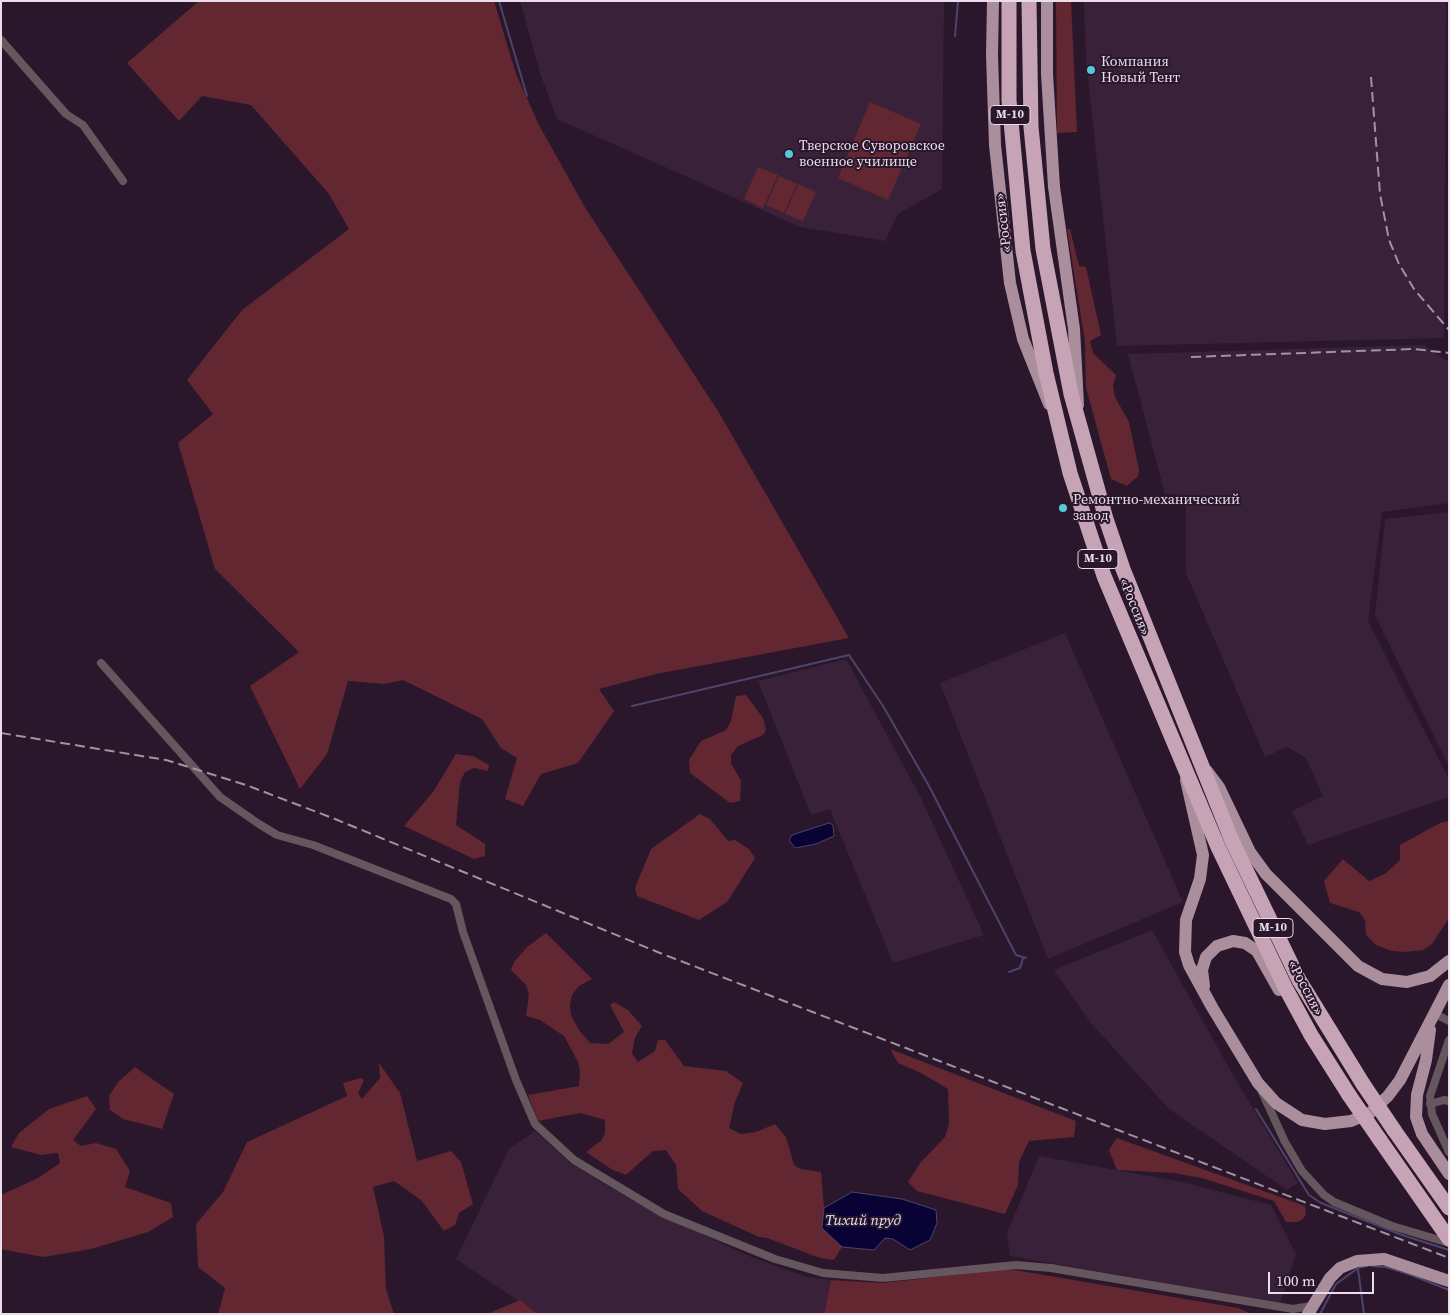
<!DOCTYPE html>
<html>
<head>
<meta charset="utf-8">
<style>
	body { margin:0 }
	#map { position:relative; width:1450px; height:1315px; overflow:hidden; background:#2a172c; font-family:"Source Serif 4",serif }
	canvas { display:block }
	.frame { position:absolute; inset:0; border:2px solid #eadeeb; pointer-events:none }
	.scale { position:absolute; left:1268px; top:1272px; width:106px; height:22px; box-sizing:border-box; border:2px solid #eadeeb; border-top:0; padding-left:6px; font-size:15px; line-height:18px; white-space:nowrap; color:#eadeeb; -webkit-text-stroke:4px #2a172c; paint-order:stroke }
</style>
</head>
<body>
<div id="map">
<canvas width="1450" height="1315"></canvas>
<div class="frame"></div>
<div class="scale">100 m</div>
</div>
<script>
const c = document.querySelector('canvas').getContext('2d');
c.lineJoin = 'round';
function fill(path, color) { c.fillStyle = color; c.fill(path, 'evenodd'); }
const toPath = rows => new Path2D(rows.map(r => 'M' + r).join(''));
function stroke(path, color, width, dash) { c.strokeStyle = color; c.lineWidth = width; c.lineCap = dash ? 'butt' : 'round'; c.setLineDash(dash || []); c.stroke(path); }
function label(font, color, halo, rows, align = 'center') {
  c.font = font + ' "Source Serif 4",serif'; c.lineWidth = 4; c.setLineDash([]); c.textBaseline = 'middle'; c.strokeStyle = halo; c.fillStyle = color; for (const [text, x, y, turn = 0] of rows) {
    c.save(); c.translate(x, y); c.rotate((+turn || 0) * Math.PI / 180); c.textAlign = isNaN(turn) ? turn : align; if (halo) c.strokeText(text, 0, 0); c.fillText(text, 0, 0); c.restore();
  }
}
const built = toPath([
	[520,1,944,1,942,189,898,214,885,241,800,227,557,119,541,76],
	[1084,1,1446,1,1444,338,1117,346,1086,60],
	[1424,345,1449,362,1449,503,1382,512,1368,621,1449,779,1449,797,1308,845,1292,811,1323,796,1306,758,1287,747,1265,757,1186,573,1186,495,1165,494,1128,354],
	[1449,512,1449,767,1375,615,1385,519],
	[1065,633,1183,902,1048,959,940,683],
	[846,659,920,796,984,935,893,963,830,809,811,815,758,681],
	[1152,930,1233,1075,1298,1183,1287,1190,1169,1109,1090,1022,1054,970],
	[535,1131,570,1163,633,1201,751,1257,807,1277,831,1280,824,1314,538,1314,456,1259,509,1149],
	[1039,1156,1182,1182,1271,1205,1296,1254,1280,1303,1010,1256,1007,1233]
]);
const green = toPath([
	[199,1,494,1,516,74,539,125,586,209,718,411,849,638,656,674,599,689,614,711,578,763,541,774,523,806,505,799,517,758,501,748,482,719,403,680,385,684,348,681,327,754,300,789,250,686,299,652,215,569,178,443,213,414,187,380,242,310,349,229,329,194,251,105,202,96,179,121,127,63],
	[1056,1,1071,1,1077,132,1057,133],
	[870,102,921,124,888,200,838,178],
	[758,167,778,175,763,208,744,199],
	[779,176,797,184,784,213,766,205],
	[798,184,816,192,803,221,785,214],
	[1067,229,1070,229,1079,266,1086,267,1101,335,1090,341,1093,353,1116,375,1113,386,1115,397,1129,422,1139,470,1138,476,1127,486,1111,479,1086,388,1085,342],
	[746,695,763,718,766,730,763,735,738,746,731,755,731,763,741,781,740,801,730,803,690,773,689,760,701,741,726,730,731,721,736,696],
	[456,754,473,756,489,765,488,771,474,768,465,772,460,782,456,825,485,844,485,856,474,859,404,826,433,792],
	[700,814,710,819,728,841,735,840,749,849,755,858,727,902,699,920,637,896,635,888,651,849],
	[1449,821,1449,918,1432,944,1423,950,1406,952,1392,951,1376,945,1366,935,1365,920,1359,912,1330,903,1324,881,1343,859,1369,881,1385,874,1400,860,1400,845,1440,823],
	[546,933,592,979,579,986,572,995,570,1005,571,1015,579,1030,590,1043,608,1044,624,1032,610,1005,614,1002,628,1010,642,1026,635,1038,632,1053,638,1062,655,1051,658,1040,665,1040,684,1066,726,1071,743,1083,735,1102,729,1128,741,1134,756,1132,775,1124,786,1137,794,1165,801,1169,821,1172,824,1208,822,1228,842,1247,834,1260,820,1258,767,1238,759,1237,702,1211,678,1189,676,1165,666,1150,653,1151,626,1175,611,1169,586,1152,602,1140,605,1133,605,1120,580,1113,538,1121,528,1095,579,1086,580,1071,578,1062,564,1036,540,1020,526,1016,529,994,526,985,511,970,514,962,527,947],
	[890,1049,1076,1121,1074,1137,1029,1141,1019,1162,1018,1185,1005,1214,917,1191,908,1182,920,1163,945,1137,949,1123,948,1089,921,1073,898,1063],
	[379,1063,400,1093,417,1161,451,1151,461,1162,473,1204,459,1213,455,1225,444,1231,421,1200,394,1181,373,1187,384,1236,386,1289,394,1314,218,1314,225,1288,198,1267,196,1224,223,1192,247,1142,347,1096,343,1083,361,1078,364,1080,358,1093,362,1099,380,1078],
	[135,1067,174,1094,162,1129,123,1119,110,1110,109,1096,118,1082],
	[87,1096,96,1109,73,1140,81,1146,96,1143,116,1149,130,1171,125,1187,171,1203,173,1217,148,1232,91,1249,43,1257,1,1249,1,1195,38,1178,60,1163,58,1153,41,1155,11,1147,19,1133,49,1109],
	[1117,1138,1305,1206,1306,1215,1302,1220,1297,1222,1286,1222,1274,1201,1202,1178,1174,1173,1117,1170,1109,1150],
	[1009,1269,1238,1308,1251,1314,824,1314,831,1280,882,1283],
	[520,1300,537,1314,487,1314]
]);
const water = toPath([
	[829,823,833,825,834,836,816,844,795,848,789,840,792,835,829,823],
	[852,1192,902,1199,936,1210,937,1223,930,1240,910,1250,893,1239,885,1238,874,1250,842,1247,822,1228,824,1208,852,1192]
]);
const stream = toPath([
	[499,1,527,96],
	[955,36,958,1],
	[632,706,849,655,883,706,929,786,1016,955,1026,958],
	[1009,972,1020,968,1023,958],
	[1256,1109,1309,1195,1321,1203,1402,1235,1449,1250],
	[1372,1266,1386,1267,1411,1275,1449,1290],
	[1358,1269,1364,1314],
	[1320,1314,1336,1284,1358,1268,1367,1266]
]);
const street = toPath([
	[1,40,66,114,83,125,123,181],
	[101,663,220,797,259,824,277,835,313,845,451,899,456,904,463,932,516,1080,535,1124,574,1160,664,1214,775,1259,823,1273,883,1278,1016,1265,1051,1268,1293,1309,1311,1306],
	[1435,1014,1449,1021],
	[1449,1040,1430,1096,1432,1114,1449,1152],
	[1262,1092,1285,1142,1302,1171,1324,1195,1334,1202,1392,1226,1449,1243],
	[1430,1104,1444,1100,1449,1101]
]);
const primary = toPath([
	[993,1,992,55,995,145,1010,283,1023,339,1049,404],
	[1047,1,1047,74,1054,187,1074,329,1078,405],
	[1207,771,1219,787,1250,852,1266,874,1358,966,1382,979,1407,982,1430,976,1449,961],
	[1186,780,1203,855,1200,879,1186,920,1185,952,1189,965,1212,1007,1258,1083,1276,1103,1302,1120,1325,1124,1351,1121,1370,1113,1388,1096,1400,1080,1449,985],
	[1204,986,1202,970,1206,957,1217,946,1233,941,1245,943,1257,951,1279,990],
	[1430,1030,1426,1060,1417,1095,1416,1117,1422,1134,1449,1174],
	[1308,1314,1330,1278,1340,1268,1357,1261,1384,1259,1449,1281]
]);
const highway = toPath([
	[1009,1,1009,100,1023,251,1046,373,1070,473,1104,576,1218,847,1285,987,1311,1035,1349,1095],
	[1029,1,1031,127,1043,249,1071,394,1106,519,1123,569,1232,841,1299,980,1363,1084],
	[1394,1130,1449,1208],
	[1380,1140,1449,1239]
]);
const rail = toPath([
	[1371,77,1380,194,1389,240,1399,264,1414,289,1449,330],
	[1191,357,1414,349,1449,353],
	[1,733,166,760,246,785,335,819,660,953,1449,1258]
]);
const highwayBridge = toPath([
	[1363,1084,1394,1130],
	[1349,1095,1380,1140]
]);
const markers = [
	[1091,70,5,"#52cbd7"],
	[789,154,5,"#52cbd7"],
	[1063,508,5,"#52cbd7"]
];
const shields = [
	[1010,115,40],
	[1098,559,40],
	[1273,928,40]
];
const shieldNames = [
	["М-10",1010,115],
	["М-10",1098,559],
	["М-10",1273,928]
];
const poiNames = [
	["Компания",1101,62],
	["Новый Тент",1101,78],
	["Тверское Суворовское",799,146],
	["военное училище",799,162],
	["Ремонтно-механический",1073,500],
	["завод",1073,516]
];
const streetNames = [
	["«Россия»",1004,223,-97],
	["«Россия»",1134,607,68],
	["«Россия»",1305,988,62]
];
const waterNames = [
	["Тихий пруд",863,1221]
];
fill(built, '#39213a');
fill(green, '#622731');
fill(water, '#080235');
stroke(water, '#4c446c', 1);
stroke(stream, '#4c446c', 2);
stroke(street, '#65575d', 8);
stroke(primary, '#ab8e9c', 12);
stroke(highway, '#c7a4b5', 15);
stroke(rail, '#a293a3', 2, [10, 5]);
stroke(highwayBridge, '#c7a4b5', 15);
for (const [x, y, r, color] of markers) { const dot = new Path2D(); dot.arc(x, y, r, 0, 2 * Math.PI); c.fillStyle = color; c.fill(dot); stroke(dot, '#2a172c', 2); }
for (const [x, y, w] of shields) { const box = new Path2D(); box.roundRect(x - w / 2, y - 9.5, w, 19, 4); c.fillStyle = '#2a172c'; c.fill(box); stroke(box, '#eadeeb', 1); }
label('bold 12px', '#eadeeb', null, shieldNames);
label('14px', '#eadeeb', '#2a172c', poiNames, 'left');
label('14px', '#eadeeb', '#2a172c', streetNames);
label('italic 15px', '#dee3f8', '#2a172c', waterNames);
</script>
</body>
</html>
